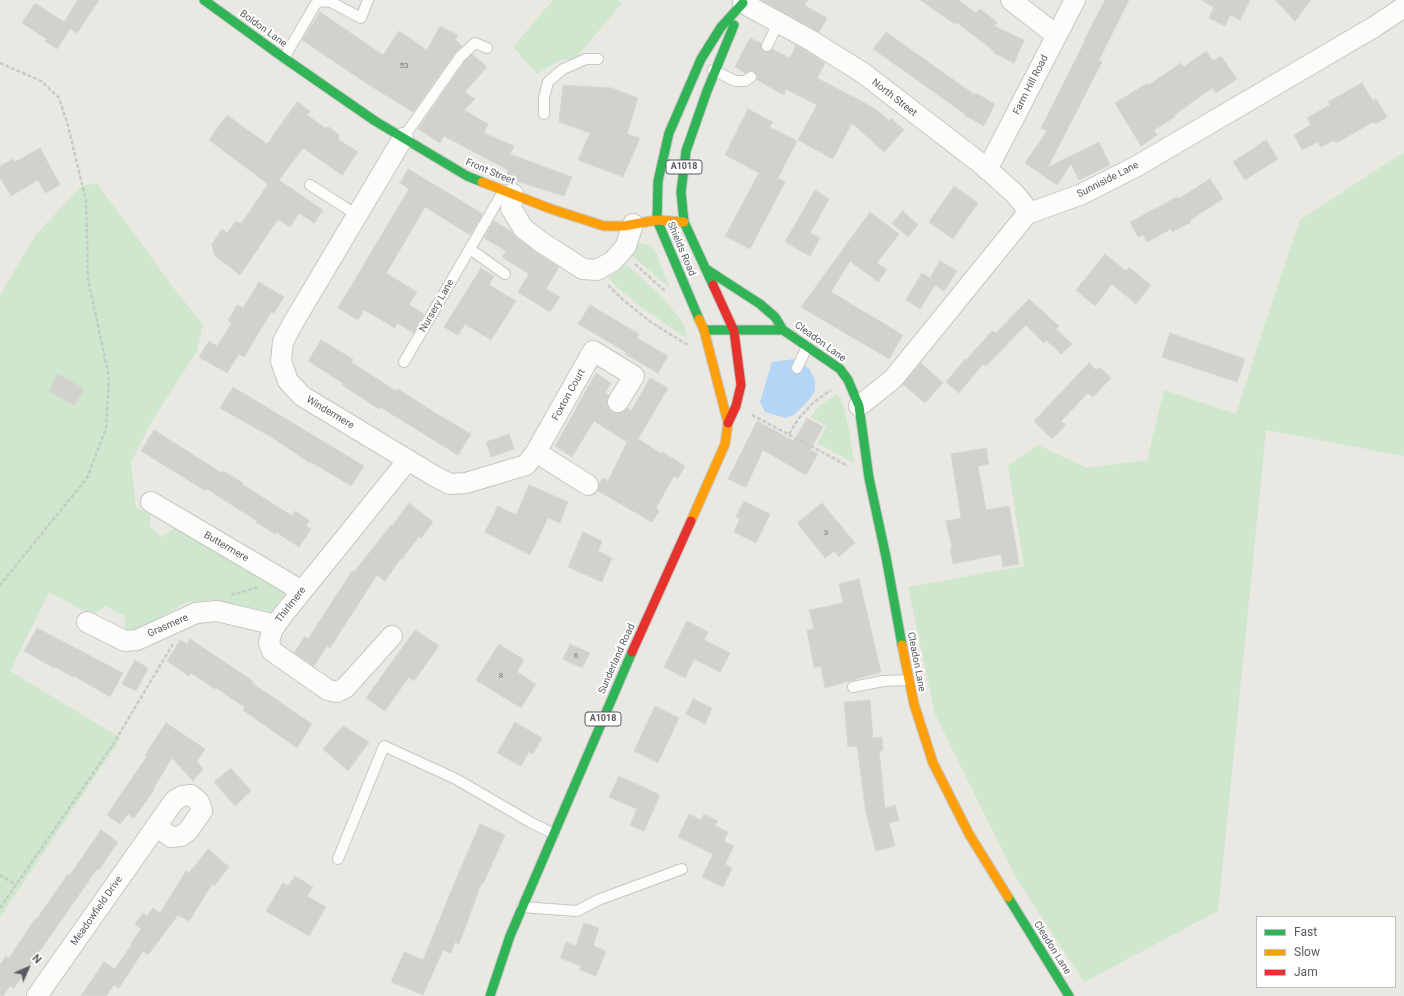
<!DOCTYPE html>
<html>
<head>
<meta charset="utf-8">
<style>
	body { margin:0 }
	#map { position:relative; width:1404px; height:996px; overflow:hidden; background:#eae8e2; font-family:Roboto,sans-serif }
	canvas { display:block }
	.legend { position:absolute; left:1256px; top:916px; width:140px; height:72px; box-sizing:border-box; background:#fff; border:1px solid #bcbdc0; margin:0; padding:5px 7px; list-style:none; font-size:12px; color:#585b61 }
	.legend li { display:flex; align-items:center; gap:8px; height:20px }
	.legend b { width:20px; border:1px solid #bcbdc0 }
	.north { position:absolute; left:8px; top:948px; width:40px; height:40px; -webkit-text-stroke:3px #fff; paint-order:stroke; rotate:45deg; font-size:11px; font-weight:700; line-height:16px; text-align:center; color:#585b61 }
	.north::after { content:''; display:block; margin:auto; width:14px; height:18px; background:#585b61; clip-path:polygon(50% 0,100% 100%,50% 72%,0 100%) }
</style>
</head>
<body>
<div id="map">
<canvas width="1404" height="996"></canvas>
<ul class="legend">
<li><b style="height:5px;background:#30b455"></b>Fast</li>
<li><b style="height:5px;background:#ff9f0a"></b>Slow</li>
<li><b style="height:5px;background:#e5322d"></b>Jam</li>
</ul>
<div class="north">N</div>
</div>
<script>
const c = document.querySelector('canvas').getContext('2d');
c.lineJoin = 'round';
function fill(path, color) { c.fillStyle = color; c.fill(path, 'evenodd'); }
const toPath = rows => new Path2D(rows.map(r => 'M' + r).join(''));
function stroke(path, color, width, dash) { c.strokeStyle = color; c.lineWidth = width; c.lineCap = dash ? 'butt' : 'round'; c.setLineDash(dash || []); c.stroke(path); }
function label(font, color, halo, rows, align = 'center') {
  c.font = font + ' Roboto,sans-serif'; c.lineWidth = 4; c.setLineDash([]); c.textBaseline = 'middle'; c.strokeStyle = halo; c.fillStyle = color; for (const [text, x, y, turn = 0] of rows) {
    c.save(); c.translate(x, y); c.rotate((+turn || 0) * Math.PI / 180); c.textAlign = isNaN(turn) ? turn : align; if (halo) c.strokeText(text, 0, 0); c.fillText(text, 0, 0); c.restore();
  }
}
const green = toPath([
	[553,0,617,0,622,3,575,59,560,60,537,74,513,47],
	[1404,152,1404,456,1266,430,1218,911,1084,982,1015,876,935,714,908,587,1024,566,1008,466,1038,445,1087,468,1147,460,1164,390,1236,414,1258,345,1300,220],
	[97,183,178,294,203,324,197,351,150,424,131,463,136,507,150,515,150,527,161,537,175,528,286,591,272,612,216,600,187,602,142,628,125,631,125,616,105,606,95,614,78,608,49,592,10,671,121,738,0,917,0,295,37,233,82,186],
	[642,243,649,245,655,251,670,288,631,255,630,250,634,244],
	[626,265,634,271,663,298,680,319,686,329,686,338,641,307,616,286,608,278],
	[838,394,843,405,849,429,854,463,817,443,827,426,811,417,816,410,828,400]
]);
const water = toPath([
	[794,359,803,363,810,370,815,380,815,391,808,401,795,414,786,418,765,412,760,402,772,362]
]);
const building = toPath([
	[78,0,99,0,77,33,70,29,57,49,45,41,47,39,22,23,35,3,64,22,78,0],
	[761,0,808,0,804,5,827,18,819,32,761,0],
	[920,0,958,0,976,13,980,9,997,22,994,26,1024,40,1014,63,994,53,994,51,956,22,955,24,920,0],
	[1105,0,1129,0,1099,60,1102,62,1048,167,1099,142,1110,165,1079,180,1071,164,1057,185,1025,163,1047,131,1041,128,1085,41,1084,41,1105,0],
	[1201,0,1250,0,1240,20,1230,15,1225,26,1209,18,1214,7,1201,0],
	[1275,0,1311,0,1295,21,1275,0],
	[320,12,383,55,399,31,427,50,440,26,458,35,455,39,462,46,455,53,413,112,366,83,302,40,320,12],
	[886,32,975,95,976,93,995,104,984,126,964,115,965,114,873,49,886,32],
	[750,38,761,43,761,47,764,52,768,52,772,49,790,58,796,45,806,51,825,63,817,78,876,109,889,121,891,118,904,130,884,152,852,123,833,159,798,140,817,105,786,89,784,95,757,80,757,76,754,71,750,71,745,73,735,67,750,38],
	[1206,51,1213,61,1221,56,1237,79,1216,93,1212,88,1174,115,1175,117,1154,130,1157,135,1141,146,1115,103,1148,83,1149,85,1181,63,1184,67,1206,51],
	[472,54,487,67,465,92,475,99,464,110,488,124,484,133,514,146,510,154,572,177,564,196,506,178,508,170,444,136,440,143,418,129,465,61,472,54],
	[1362,83,1373,101,1376,99,1387,117,1375,124,1373,122,1336,143,1335,140,1321,147,1318,142,1302,150,1294,135,1311,125,1307,118,1330,105,1328,102,1362,83],
	[563,85,612,88,638,98,627,134,640,138,623,177,578,160,590,133,559,122,563,85],
	[297,102,310,111,307,115,325,128,329,127,338,134,339,140,358,152,342,175,303,148,279,180,323,210,314,223,299,213,290,227,278,219,240,275,214,255,212,244,222,229,227,233,236,221,241,224,268,184,209,140,227,115,267,144,297,102],
	[748,109,773,122,770,127,797,141,778,178,785,182,750,249,725,236,759,173,725,155,748,109],
	[1266,140,1278,159,1245,180,1233,162,1266,140],
	[40,148,60,185,45,193,38,180,11,196,0,177,0,166,13,159,15,162,40,148],
	[408,169,483,214,470,235,425,207,387,272,386,273,417,292,409,305,424,314,414,333,397,323,395,328,364,310,358,320,338,308,409,189,400,183,408,169],
	[1210,179,1223,199,1190,220,1191,222,1172,232,1171,229,1147,242,1143,235,1138,237,1130,222,1177,197,1178,199,1210,179],
	[954,186,978,203,953,239,929,222,954,186],
	[815,190,829,199,810,233,820,238,810,256,785,242,815,190],
	[903,211,918,225,908,237,892,223,903,211],
	[870,212,899,234,877,263,887,270,878,282,850,261,831,292,903,335,889,359,801,307,870,212],
	[494,221,511,231,516,237,534,251,559,267,546,289,560,297,550,312,518,292,529,274,502,257,506,251,484,238,494,221],
	[1105,254,1126,271,1129,267,1151,285,1136,304,1112,284,1095,306,1076,290,1105,254],
	[940,261,957,271,944,291,935,285,920,309,906,300,922,273,930,278,940,261],
	[481,268,494,276,489,285,516,301,491,340,465,324,458,335,444,327,481,268],
	[259,282,284,297,274,313,271,312,244,357,239,354,227,373,199,357,209,341,217,346,232,323,228,321,237,305,243,308,259,282],
	[1029,299,1059,326,1056,329,1072,344,1061,354,1046,340,1044,343,1026,325,986,366,983,364,959,393,946,382,965,359,966,360,992,331,996,333,1029,299],
	[590,305,639,334,637,338,668,356,658,373,625,354,626,352,578,324,590,305],
	[1170,333,1245,359,1237,382,1162,357,1170,333],
	[321,340,353,359,351,362,396,391,398,389,437,414,471,434,458,455,380,407,379,409,342,385,343,383,308,361,321,340],
	[921,363,943,383,925,403,903,384,921,363],
	[1089,363,1096,370,1099,367,1111,378,1093,397,1088,393,1061,421,1066,425,1052,439,1034,421,1089,363],
	[596,373,611,383,605,393,609,395,607,402,608,408,612,412,617,413,623,412,628,408,631,411,650,378,668,388,638,439,661,454,662,452,685,466,678,478,674,476,656,508,659,511,652,522,598,491,599,484,603,478,608,481,627,442,594,421,572,457,555,446,596,373],
	[58,374,84,389,74,406,49,391,58,374],
	[233,387,364,466,351,486,311,462,310,463,273,438,220,408,233,387],
	[807,418,823,427,810,450,818,454,806,475,763,450,746,487,728,479,757,421,794,441,807,418],
	[154,430,222,473,223,471,243,483,242,484,292,516,295,511,309,520,306,526,311,529,299,547,276,532,275,534,256,522,257,521,207,489,206,491,141,451,154,430],
	[509,434,514,449,491,457,486,442,509,434],
	[986,448,989,464,978,466,986,510,1009,506,1019,564,1003,567,1001,554,953,564,950,548,952,548,946,521,961,518,951,454,986,448],
	[529,485,568,502,560,523,548,518,530,555,485,532,498,506,516,515,529,485],
	[744,501,770,514,756,543,734,532,740,519,736,517,744,501],
	[409,503,433,522,421,538,419,536,402,559,401,558,385,581,377,575,330,648,327,646,314,666,294,653,305,636,308,639,352,571,354,572,391,525,392,526,409,503],
	[822,503,855,543,839,557,834,551,825,558,797,523,822,503],
	[583,532,602,541,598,551,612,558,602,582,568,567,583,532],
	[859,579,881,672,825,688,821,666,814,668,807,630,814,629,809,610,843,603,839,584,859,579],
	[687,621,708,632,704,640,730,653,720,672,694,659,685,678,664,667,687,621],
	[37,628,123,673,110,697,74,676,73,677,55,667,54,668,24,651,37,628],
	[415,630,439,646,414,681,409,677,385,711,366,698,415,630],
	[190,639,253,681,252,683,312,724,297,748,243,710,245,707,216,688,215,689,191,673,189,676,167,661,180,640,187,644,190,639],
	[499,644,524,660,517,672,536,684,521,708,476,680,499,644],
	[570,644,590,653,582,668,563,659,570,644],
	[135,660,148,668,136,691,122,684,135,660],
	[693,699,712,708,705,724,686,714,693,699],
	[870,700,873,738,882,737,883,751,879,751,885,808,895,805,899,820,889,823,895,846,876,851,866,813,857,746,848,747,844,702,870,700],
	[655,706,679,718,658,763,634,751,655,706],
	[515,722,542,738,533,754,529,752,521,766,497,753,515,722],
	[166,723,205,749,197,761,203,769,193,781,172,758,153,789,154,790,134,818,128,814,120,824,107,815,147,756,145,755,166,723],
	[343,726,369,742,348,771,323,749,343,726],
	[231,768,251,791,235,806,214,782,231,768],
	[619,776,660,795,644,831,630,825,637,809,609,797,619,776],
	[689,814,701,820,704,814,718,821,715,826,728,832,724,841,734,846,725,864,732,868,723,887,702,877,713,854,678,837,689,814],
	[480,824,505,835,483,884,481,884,459,944,455,942,451,953,443,950,423,995,391,982,404,952,423,960,459,872,480,824],
	[101,830,118,842,99,870,97,869,14,988,10,986,3,996,0,996,0,965,6,956,9,958,35,919,36,920,68,874,70,875,101,830],
	[208,849,229,867,214,886,212,884,189,921,178,915,148,955,143,951,119,988,114,985,106,996,81,996,104,962,115,969,132,944,131,943,141,929,135,924,143,913,147,916,153,908,160,913,186,871,189,873,208,849],
	[295,876,313,887,307,896,326,907,309,936,266,911,283,883,288,886,295,876],
	[584,923,599,928,593,946,606,951,596,976,580,970,581,966,560,958,566,942,576,946,584,923]
]);
const path = toPath([
	[0,63,41,81,59,98,67,122,86,200,88,279,109,377,106,428,87,478,0,585],
	[635,264,665,291],
	[608,285,622,299,652,323,688,345],
	[752,415,848,466],
	[789,434,799,418,813,403,831,390],
	[231,595,259,587],
	[0,875,16,885],
	[0,908,112,746,173,644]
]);
const lane = toPath([
	[767,46,778,23],
	[284,58,315,5,320,1,331,2,361,18,368,0],
	[713,70,735,81,745,81,751,77],
	[544,114,544,98,548,82,563,69,586,59,598,59],
	[403,138,460,57,475,43,487,48],
	[310,185,357,215],
	[470,249,505,274],
	[404,362,504,190],
	[797,368,807,347],
	[853,687,883,681,908,680],
	[338,859,384,746,456,779,530,822,554,834],
	[522,907,577,911,598,900,682,869]
]);
const street = toPath([
	[1011,0,1056,35],
	[743,3,812,41,863,73,984,166,1015,194,1024,205,1027,214],
	[403,138,293,323,283,342,281,361,288,381,302,396,436,477,450,484,466,483,526,465,536,452],
	[987,170,1075,0],
	[513,194,511,208,523,228,541,242,583,269,597,270,613,261,626,246,633,224],
	[859,406,893,379,1027,214,1082,194,1137,166,1374,27,1404,7],
	[588,485,536,452,593,351,634,376,618,402],
	[151,502,302,591],
	[87,622,125,641,137,640,196,613,217,611,276,625],
	[392,636,345,688,337,692,328,690,272,651,269,643,272,630,282,616,408,460],
	[37,996,174,801,182,796,191,795,199,802,202,811,188,831,181,836,171,837,156,826]
]);
const fast = toPath([
	[204,0,284,58,375,121,467,176,482,182],
	[706,269,760,304,775,317,783,330],
	[713,285,684,222,681,192,686,151,707,91,734,25],
	[699,319,657,220,658,181,669,133,701,59,721,27,743,3],
	[704,330,783,330,840,369,848,380,859,406,869,478,886,557,902,645],
	[1008,897,1069,996],
	[490,996,510,936,632,652]
]);
const slow = toPath([
	[482,182,551,209,604,226,624,226,657,220,684,222],
	[691,521,725,444,728,423,704,330,699,319],
	[902,645,914,704,933,763,969,834,1008,897]
]);
const jam = toPath([
	[713,285,734,331,741,385,736,406,728,423],
	[632,652,691,521]
]);
const numberNames = [
	["53",404,66],
	["3",826,533],
	["6",576,656],
	["8",501,676]
];
const shields = [
	[684,167,36],
	[603,719,36]
];
const shieldNames = [
	["A1018",684,167],
	["A1018",603,719]
];
const streetNames = [
	["Boldon Lane",263,29,36],
	["Farm Hill Road",1031,85,-63],
	["North Street",894,98,38],
	["Front Street",490,172,23],
	["Sunniside Lane",1108,180,-27],
	["Shields Road",681,249,67],
	["Nursery Lane",437,306,-60],
	["Cleadon Lane",820,342,36],
	["Foxton Court",569,395,-61],
	["Windermere",330,413,31],
	["Buttermere",226,547,30],
	["Thirlmere",291,605,-52],
	["Grasmere",168,626,-24],
	["Sunderland Road",617,659,-66],
	["Cleadon Lane",916,662,79],
	["Meadowfield Drive",97,911,-55],
	["Cleadon Lane",1052,948,58]
];
fill(green, '#cee7cd');
fill(water, '#b3d6f6');
fill(building, '#d2d1cd');
stroke(building, '#d8d6d1', 1);
stroke(lane, '#c6c6c4', 12);
stroke(street, '#c6c6c4', 22);
stroke(fast, '#c6c7c6', 11);
stroke(slow, '#c6c7c6', 11);
stroke(jam, '#c6c7c6', 11);
stroke(path, '#c5ccc8', 2.5, [4, 2]);
stroke(lane, '#fcfcfb', 10);
stroke(street, '#fcfcfb', 20);
stroke(fast, '#30b455', 9);
stroke(slow, '#ff9f0a', 9);
stroke(jam, '#e5322d', 9);
label('8px', '#77797c', null, numberNames);
for (const [x, y, w] of shields) { const box = new Path2D(); box.roundRect(x - w / 2, y - 7, w, 14, 3); c.fillStyle = '#fff'; c.fill(box); stroke(box, '#585b61', 1); }
label('bold 9px', '#585b61', null, shieldNames);
label('10px', '#585b61', '#fff', streetNames);
</script>
</body>
</html>
